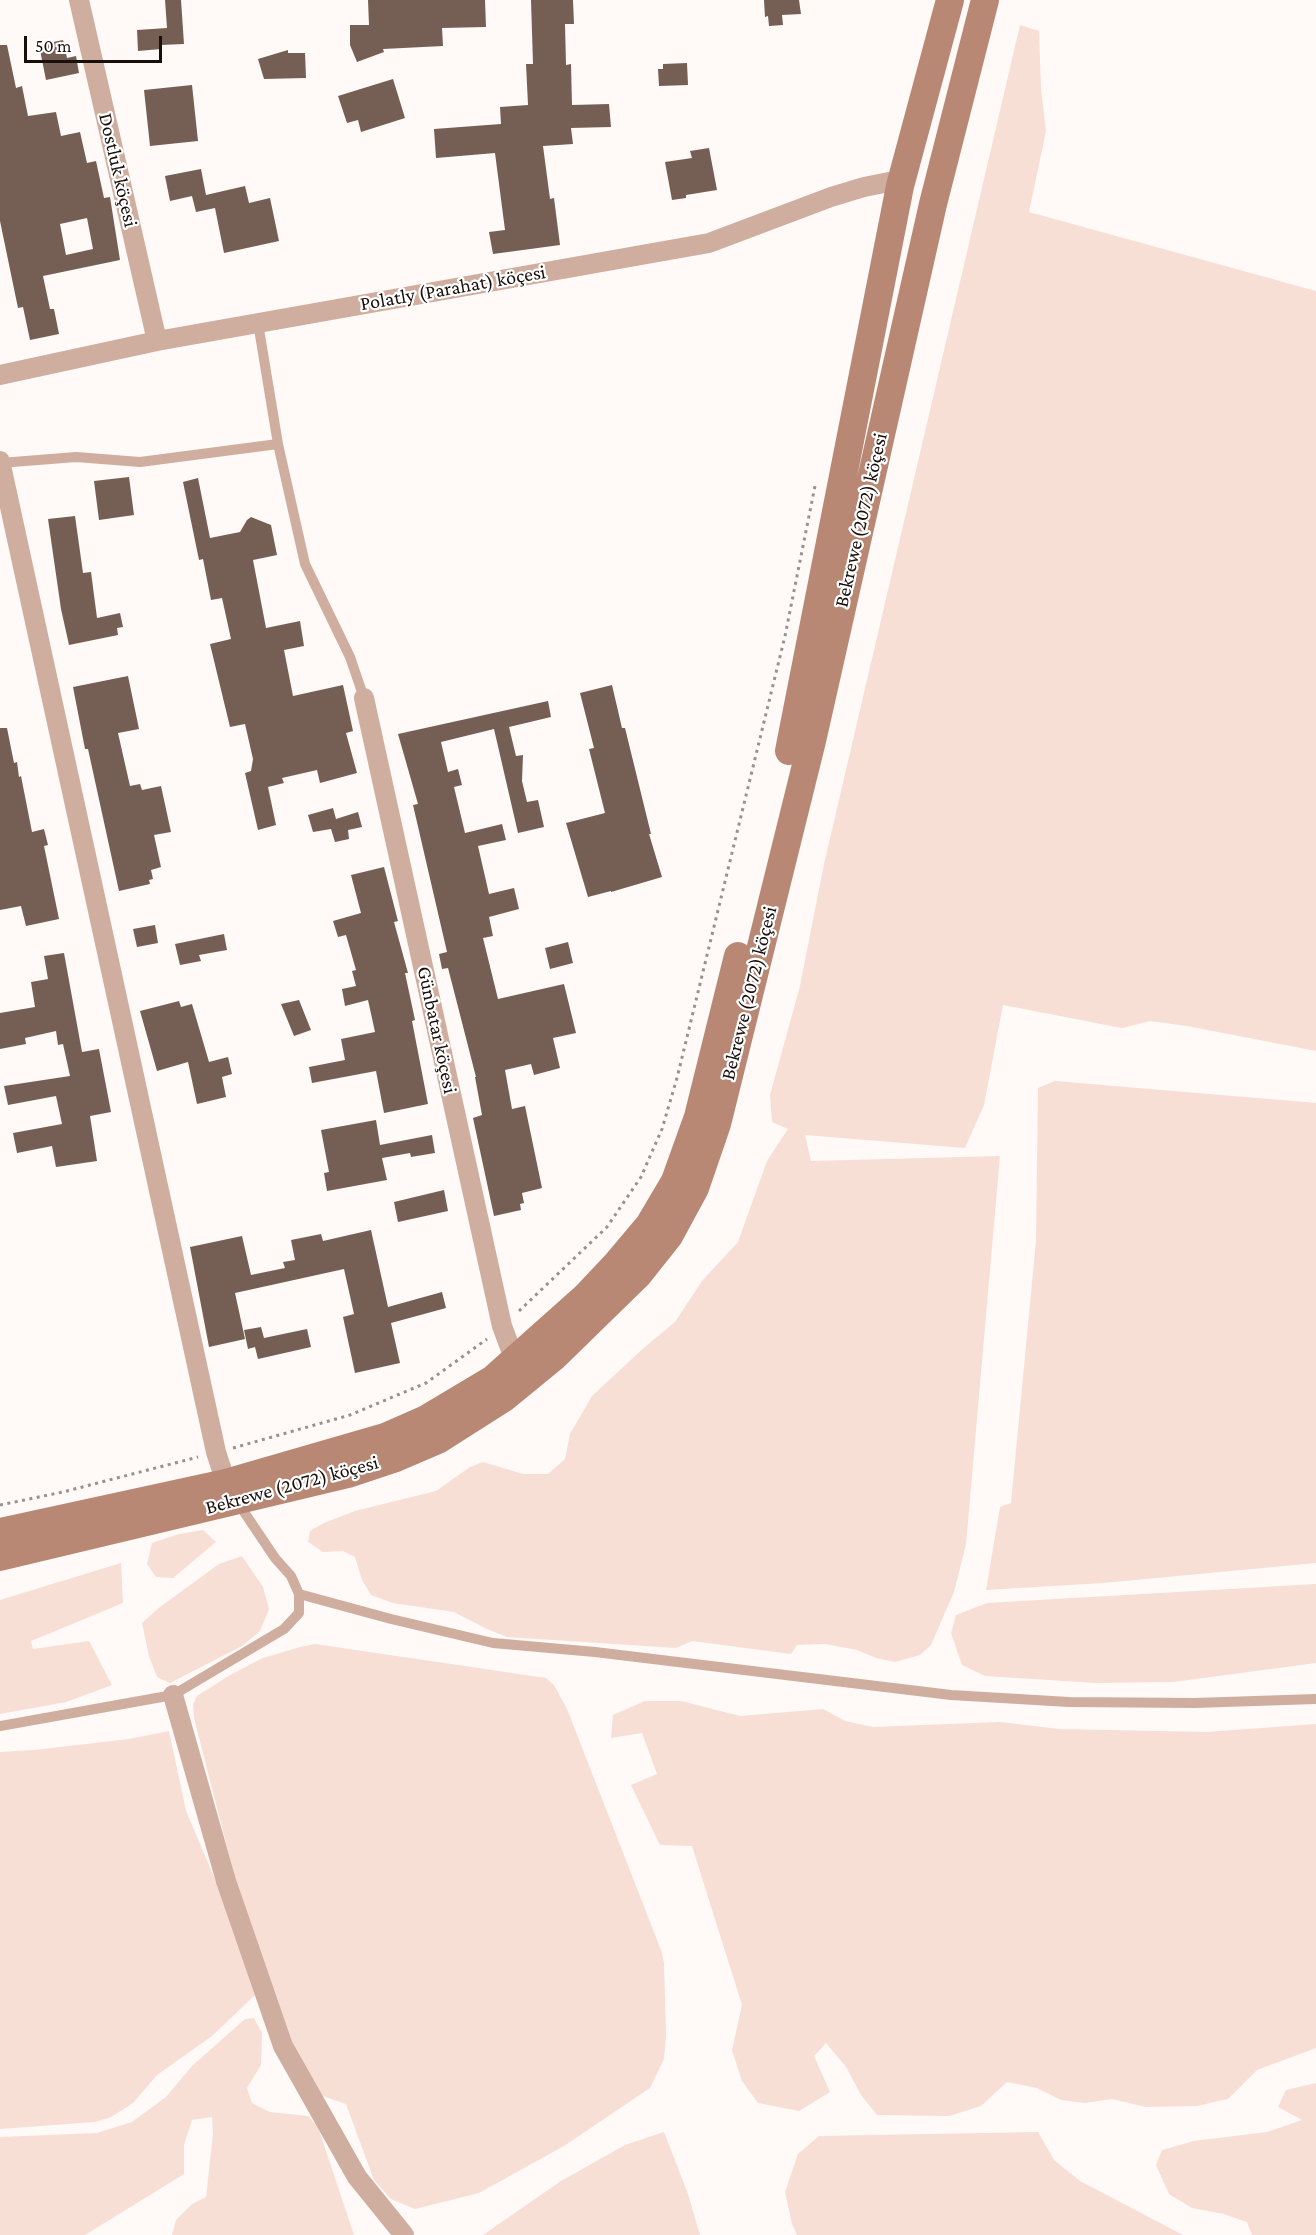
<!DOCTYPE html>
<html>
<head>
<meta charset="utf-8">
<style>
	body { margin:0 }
	#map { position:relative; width:1316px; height:2235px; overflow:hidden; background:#fff9f7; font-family:"Crimson Pro",serif }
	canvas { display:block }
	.scale { position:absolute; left:24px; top:36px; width:138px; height:27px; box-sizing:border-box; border:3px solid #180f0b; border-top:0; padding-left:8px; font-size:18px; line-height:21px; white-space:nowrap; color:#180f0b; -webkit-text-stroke:4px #fff; paint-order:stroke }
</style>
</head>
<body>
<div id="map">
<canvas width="1316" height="2235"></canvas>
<div class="scale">50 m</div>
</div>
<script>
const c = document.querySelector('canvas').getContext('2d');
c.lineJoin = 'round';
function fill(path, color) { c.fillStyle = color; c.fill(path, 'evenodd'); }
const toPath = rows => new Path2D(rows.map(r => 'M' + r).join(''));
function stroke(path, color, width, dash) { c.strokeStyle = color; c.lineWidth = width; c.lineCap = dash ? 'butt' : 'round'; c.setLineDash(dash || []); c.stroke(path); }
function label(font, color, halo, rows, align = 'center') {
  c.font = font + ' "Crimson Pro",serif'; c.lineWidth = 4.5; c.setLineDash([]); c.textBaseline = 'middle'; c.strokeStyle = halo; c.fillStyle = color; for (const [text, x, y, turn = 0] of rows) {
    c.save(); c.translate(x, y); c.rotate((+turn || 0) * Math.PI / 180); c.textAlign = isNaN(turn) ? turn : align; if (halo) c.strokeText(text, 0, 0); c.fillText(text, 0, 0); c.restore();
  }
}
const green = toPath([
	[1020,25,1039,31,1041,89,1046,131,1029,212,1316,291,1316,1051,1187,1026,1150,1021,1122,1028,1003,1005,984,1105,965,1148,805,1135,811,1161,1000,1156,966,1544,954,1592,931,1645,920,1655,895,1662,876,1658,857,1650,825,1644,797,1645,791,1654,692,1641,676,1648,507,1637,487,1629,454,1612,393,1603,371,1595,362,1580,355,1557,343,1551,323,1552,308,1542,310,1531,324,1523,355,1511,436,1491,470,1467,483,1462,523,1474,548,1474,565,1459,570,1434,592,1396,646,1346,675,1322,702,1281,738,1242,767,1161,788,1129,772,1122,770,1095,800,986,824,864],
	[1055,1081,1316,1103,1316,1563,1103,1583,986,1590,1000,1507,1011,1503,1036,1241,1038,1088],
	[203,1530,216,1542,173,1578,156,1577,147,1564,152,1543,179,1534],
	[242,1556,263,1587,269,1609,260,1631,242,1646,170,1683,157,1677,149,1656,142,1623,160,1607,219,1564],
	[121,1563,123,1603,31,1641,33,1649,89,1641,112,1685,66,1702,0,1714,0,1600],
	[1316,1584,1316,1663,1173,1682,1096,1683,985,1676,962,1665,951,1633,956,1615,987,1603],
	[315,1644,546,1678,554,1685,567,1709,661,1950,664,1963,666,2035,664,2059,650,2088,564,2146,479,2193,415,2209,391,2199,374,2180,346,2104,317,2094,302,2069,272,1993,235,1878,194,1718,193,1704,197,1696,230,1675,263,1658,300,1647],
	[645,1701,681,1701,740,1716,823,1709,845,1721,873,1727,1000,1722,1059,1729,1206,1732,1316,1724,1316,2048,1257,2070,1228,2099,1197,2106,1146,2107,1112,2099,1085,2103,1061,2100,1037,2088,1007,2082,981,2106,949,2116,877,2115,861,2095,846,2067,826,2043,814,2056,830,2092,799,2111,758,2103,742,2081,732,2050,742,2005,692,1846,660,1845,631,1785,657,1774,642,1733,611,1738,613,1715],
	[169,1731,186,1811,220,1891,256,1994,212,2036,157,2075,133,2103,111,2117,95,2122,0,2129,0,1752,34,1750,129,1739],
	[254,2018,262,2033,261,2065,247,2088,252,2103,270,2112,308,2116,318,2127,354,2235,172,2235,176,2220,192,2204,206,2197,213,2134,212,2117,192,2120,184,2145,184,2174,85,2235,0,2235,0,2137,97,2133,132,2122,166,2097,192,2066,245,2019],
	[1316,2083,1316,2235,1252,2235,1247,2222,1224,2214,1192,2208,1169,2194,1156,2165,1162,2150,1194,2141,1267,2132,1302,2120,1278,2107,1286,2090],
	[664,2132,688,2194,700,2235,483,2235,561,2181,625,2145],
	[1038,2132,1054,2160,1080,2181,1183,2235,797,2235,792,2224,785,2192,798,2154,819,2136]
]);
const building = toPath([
	[165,0,181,0,184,44,161,45,161,49,138,51,137,30,167,28],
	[368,0,485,0,486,27,442,28,443,46,383,49,384,52,357,62,350,45,350,25,369,25],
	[531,0,573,0,574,24,565,24,566,65,571,64,572,105,609,104,611,127,571,128,573,144,543,146,550,199,554,198,560,245,493,254,489,232,505,230,495,153,436,158,434,129,501,124,500,107,528,105,526,64,533,64],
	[764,0,799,0,801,14,782,15,783,25,769,26,768,16,765,17],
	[63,40,67,58,76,56,79,73,46,80,39,45],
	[0,45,7,45,16,88,22,86,28,116,56,112,61,136,80,132,87,163,96,161,104,198,110,197,120,260,43,276,50,309,54,309,59,334,30,340,23,307,18,308,0,221],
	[87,218,93,249,66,255,60,224],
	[288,50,288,53,305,53,306,78,264,79,258,59],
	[687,63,688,85,659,86,658,69,663,69,663,64],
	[393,79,405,118,361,132,358,120,347,123,338,96],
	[192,85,198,141,150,146,144,90],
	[709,148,717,190,686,195,686,198,672,200,665,162,692,158,690,151],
	[201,169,206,195,245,186,249,203,270,198,279,241,224,253,215,208,196,212,192,196,170,201,165,176],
	[129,477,134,515,99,520,94,481],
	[198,478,210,538,240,532,247,520,251,517,271,525,277,555,253,560,266,628,300,621,304,646,284,650,293,696,343,685,353,731,346,733,357,773,320,783,317,770,282,778,284,783,268,787,276,825,258,830,245,773,251,771,253,759,245,724,230,727,210,644,231,639,222,598,211,600,203,559,199,560,183,482],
	[75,516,83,573,91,572,97,618,120,613,123,627,117,628,118,635,69,645,61,609,48,519],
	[128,676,139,729,118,733,130,786,140,784,142,790,161,786,171,832,154,835,161,867,151,870,153,879,149,880,150,884,119,891,88,749,85,749,73,687],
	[612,685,622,728,625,728,651,834,649,834,662,877,611,892,611,891,588,897,566,823,605,813,589,749,594,748,580,693],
	[548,701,551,717,509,727,516,756,523,755,522,781,527,802,538,800,544,827,518,833,494,729,441,742,448,772,458,769,462,785,454,787,465,833,502,824,506,840,478,846,489,894,514,888,519,909,489,917,493,936,483,938,498,999,564,984,576,1033,553,1038,560,1068,534,1075,531,1064,505,1070,512,1109,525,1106,542,1188,522,1193,524,1203,520,1204,521,1210,494,1216,473,1118,482,1115,475,1077,476,1077,448,968,442,969,439,954,447,952,413,805,418,804,398,734],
	[0,728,7,728,14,763,17,762,19,777,21,776,32,832,44,829,48,845,44,846,59,919,26,926,21,906,0,910],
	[333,808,336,819,358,812,362,827,348,830,349,839,335,842,331,829,313,832,308,815],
	[384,867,398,921,394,922,408,973,405,973,415,1020,412,1021,428,1104,384,1113,376,1071,312,1083,309,1067,345,1060,341,1039,375,1032,368,1000,345,1006,342,989,356,986,352,971,356,970,346,935,338,937,333,921,361,913,351,875],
	[155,925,158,943,137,947,133,929],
	[224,934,227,950,199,955,201,961,180,965,175,944],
	[568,942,573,963,550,969,545,948],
	[64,953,82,1052,99,1049,111,1112,90,1116,97,1161,56,1167,52,1146,17,1153,13,1133,62,1124,56,1096,8,1105,4,1086,70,1076,63,1044,58,1045,56,1031,25,1038,26,1044,0,1049,0,1013,35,1007,31,982,48,979,44,956],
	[299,1000,311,1030,294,1036,281,1004],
	[179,1001,181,1007,192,1004,209,1062,228,1057,232,1074,222,1077,226,1097,197,1104,188,1062,157,1071,140,1011],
	[376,1120,380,1145,432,1135,435,1153,411,1157,410,1153,382,1158,387,1180,327,1191,324,1173,329,1172,321,1130],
	[444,1190,448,1211,398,1222,394,1202],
	[371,1230,388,1307,442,1292,446,1308,391,1323,400,1363,355,1373,343,1317,354,1314,344,1269,235,1293,245,1339,209,1347,190,1247,242,1236,251,1275,285,1268,283,1262,295,1260,291,1240,321,1234,323,1241],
	[261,1327,264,1338,307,1329,311,1347,258,1359,255,1347,248,1349,244,1330]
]);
const path = toPath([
	[519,1311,607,1227,641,1177,662,1129,677,1078,785,636,815,486],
	[233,1448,350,1415,426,1383,487,1339],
	[0,1505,63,1492,198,1457]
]);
const lane = toPath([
	[258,323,278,444,305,564,350,657,364,698],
	[0,463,76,457,140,462,278,444],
	[299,1594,391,1619,493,1643,595,1652,951,1695,1069,1702,1194,1703,1316,1699],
	[0,1726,173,1695,284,1629,299,1613,299,1594,291,1576,275,1558,238,1503]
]);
const street = toPath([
	[79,0,157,341],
	[0,375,157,341,709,243,831,197,864,187,889,182,900,186],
	[0,461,216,1452,226,1483],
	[364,698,502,1326,515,1361],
	[173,1695,226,1881,283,2046,357,2177,404,2235]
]);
const secondary = toPath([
	[789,751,900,186,950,0],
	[0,1532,226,1483,385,1437,426,1419,493,1379,585,1297,617,1263,649,1225,675,1181,698,1117,738,956],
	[0,1557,348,1474,396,1458,438,1440,504,1398,554,1357,638,1275,669,1236,695,1188,717,1124,812,741,933,204,985,0]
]);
const streetNames = [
	["Dostluk köçesi",118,170,77],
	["Polatly (Parahat) köçesi",453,288,-10],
	["Bekrewe (2072) köçesi",861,520,-77],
	["Bekrewe (2072) köçesi",749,993,-76],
	["Günbatar köçesi",437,1030,78],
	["Bekrewe (2072) köçesi",292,1485,-15]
];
fill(green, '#f8dfd5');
fill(building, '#755f55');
stroke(path, '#98918e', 3, [3, 4.5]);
stroke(lane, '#cfaea0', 10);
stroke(street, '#cfaea0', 20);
stroke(secondary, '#b88874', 28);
label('20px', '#180f0b', '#fff', streetNames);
</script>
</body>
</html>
